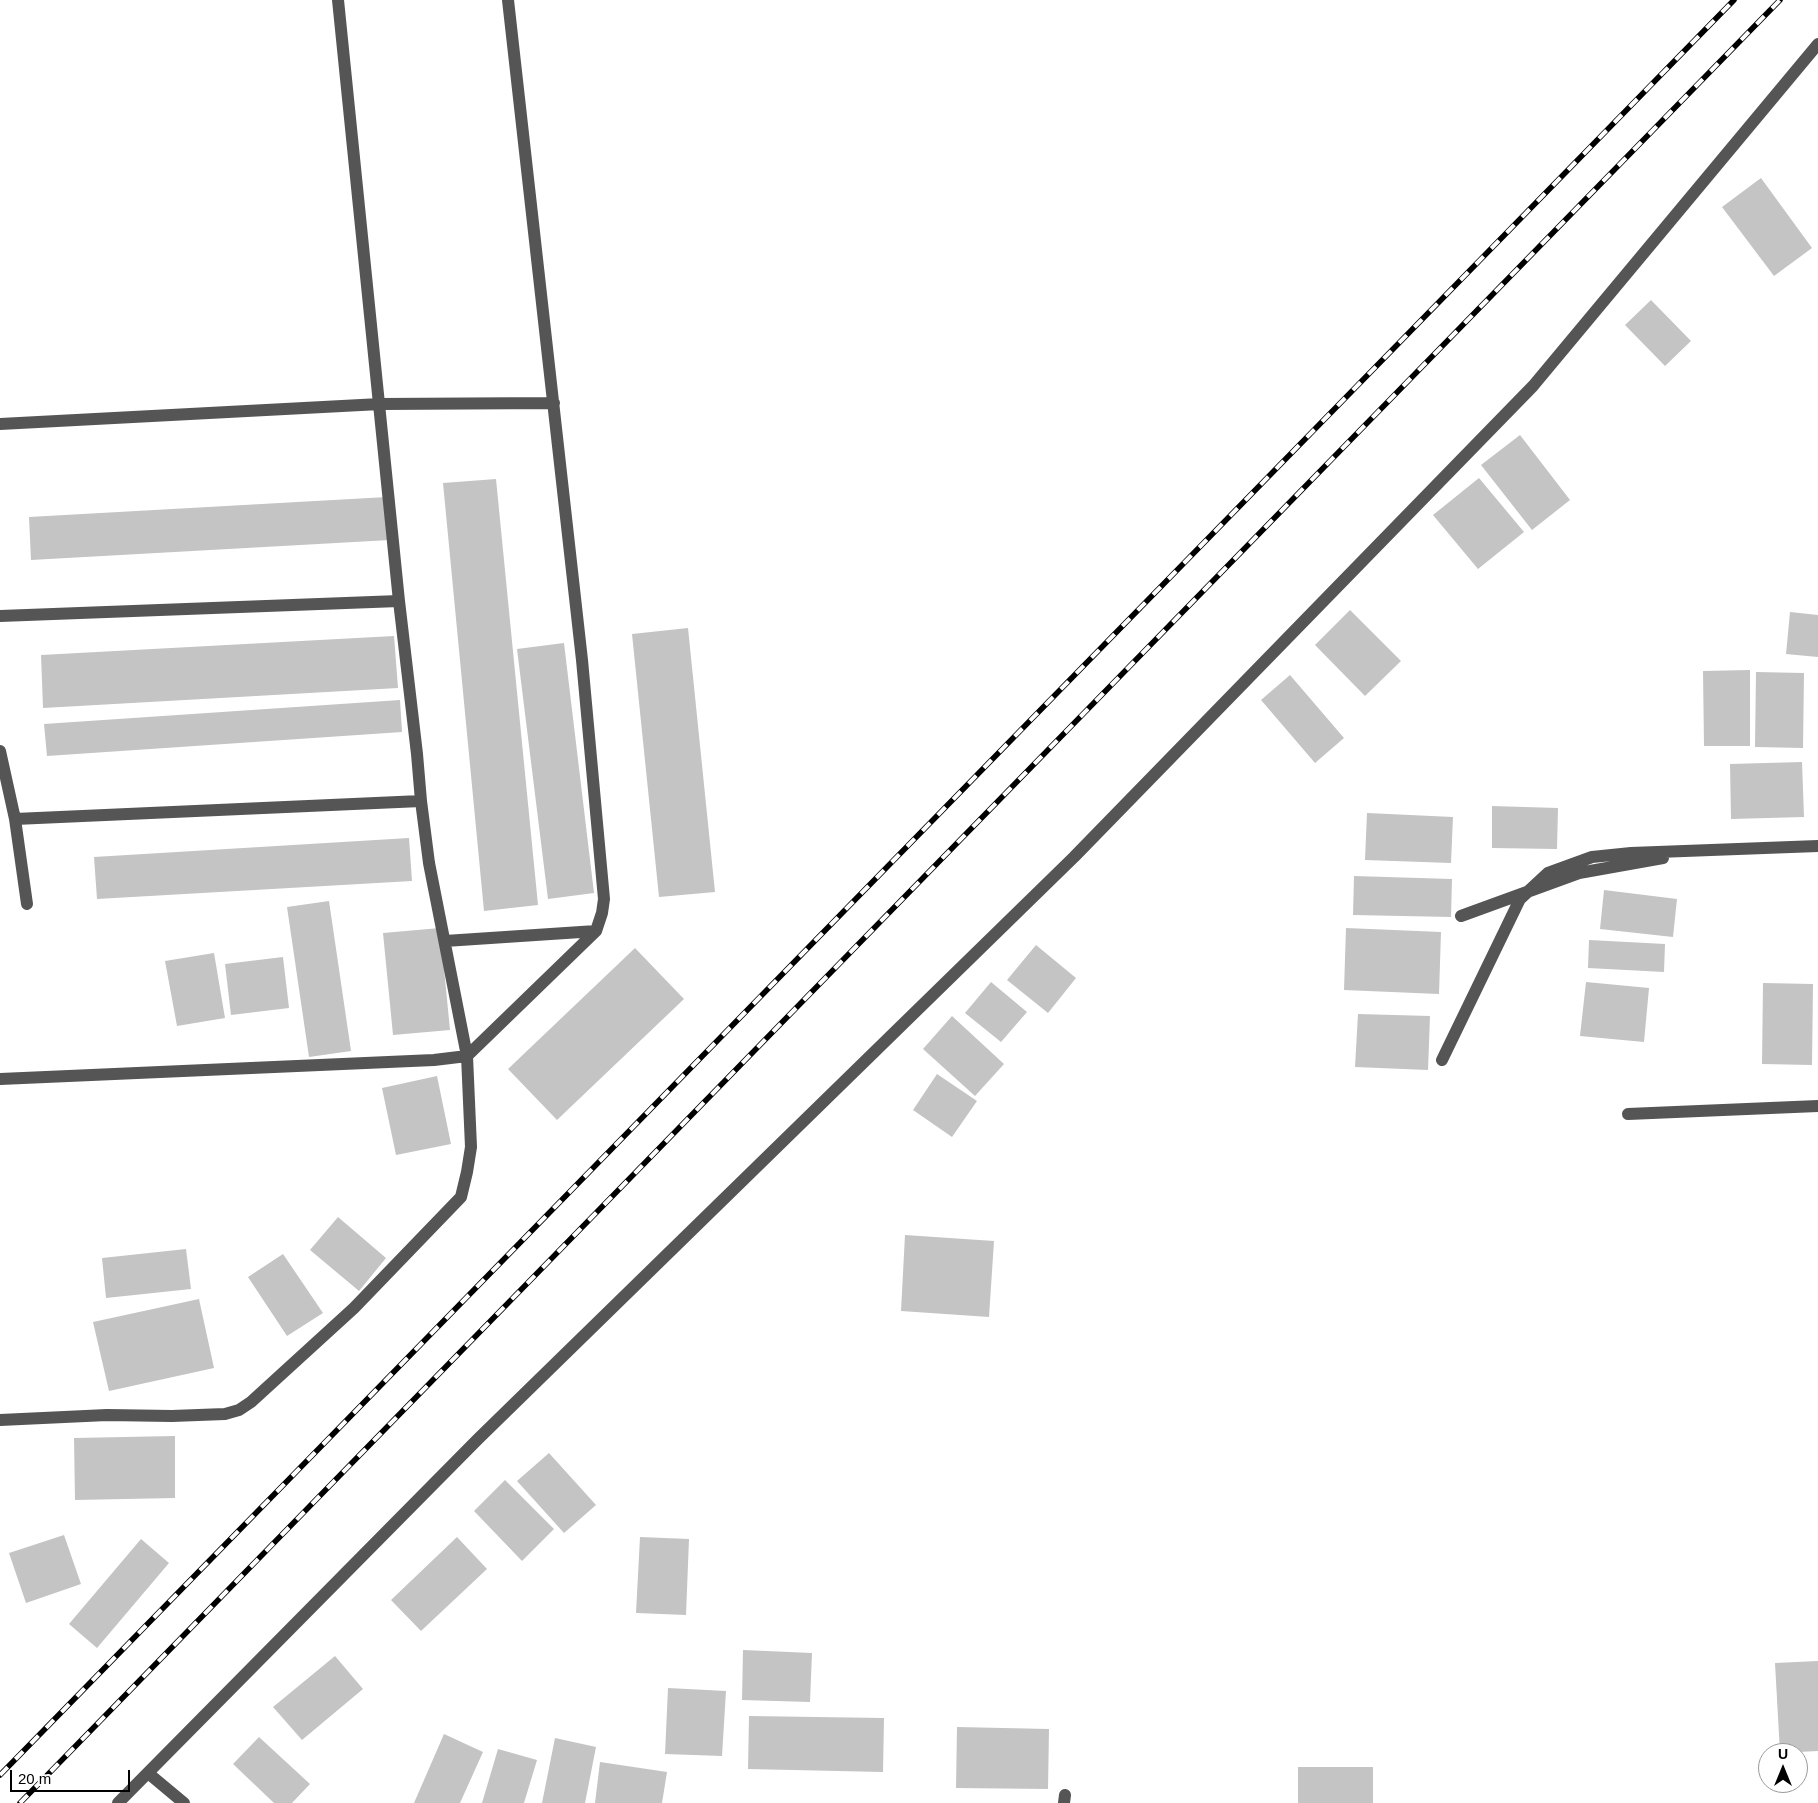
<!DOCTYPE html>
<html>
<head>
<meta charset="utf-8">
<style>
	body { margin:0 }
	#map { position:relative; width:1818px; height:1803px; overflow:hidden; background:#fff; font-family:Helvetica,sans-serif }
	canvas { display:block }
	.north { position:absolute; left:1758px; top:1743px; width:50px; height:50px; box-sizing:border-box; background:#fff; border:1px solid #999; border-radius:50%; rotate:0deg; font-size:14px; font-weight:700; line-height:20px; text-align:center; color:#000 }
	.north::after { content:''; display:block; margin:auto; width:18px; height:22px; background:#000; clip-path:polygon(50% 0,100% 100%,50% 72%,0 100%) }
	.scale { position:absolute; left:10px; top:1770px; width:120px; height:22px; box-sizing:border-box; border:2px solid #000; border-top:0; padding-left:6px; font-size:15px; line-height:18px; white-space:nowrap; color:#000; -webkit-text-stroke:4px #fff; paint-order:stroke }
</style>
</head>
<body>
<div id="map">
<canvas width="1818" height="1803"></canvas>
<div class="north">U</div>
<div class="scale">20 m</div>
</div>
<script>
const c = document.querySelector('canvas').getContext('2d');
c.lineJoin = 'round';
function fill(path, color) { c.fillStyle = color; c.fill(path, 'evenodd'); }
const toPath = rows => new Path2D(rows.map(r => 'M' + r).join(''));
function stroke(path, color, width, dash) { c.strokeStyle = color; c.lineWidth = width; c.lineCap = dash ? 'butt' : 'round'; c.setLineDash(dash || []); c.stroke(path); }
const building = toPath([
	[1761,178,1812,248,1774,276,1722,207],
	[1651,300,1691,341,1665,366,1625,325],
	[1520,435,1570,500,1532,530,1481,465],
	[1479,478,1524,532,1478,569,1433,515],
	[496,479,538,905,484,911,443,483],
	[387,497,390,540,31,560,29,517],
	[1350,610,1401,661,1365,696,1315,645],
	[1790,612,1818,615,1818,657,1786,654],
	[688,628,715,892,659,897,632,634],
	[394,636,398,688,43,708,41,655],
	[564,643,594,893,548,899,517,649],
	[1750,670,1750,746,1704,746,1703,671],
	[1756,672,1804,673,1803,748,1755,747],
	[1290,675,1344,738,1315,763,1261,700],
	[400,700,402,732,47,756,44,724],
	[1802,762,1804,817,1731,819,1730,764],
	[1492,806,1558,808,1557,849,1492,848],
	[1367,813,1453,817,1451,863,1365,860],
	[409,838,412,881,97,899,94,857],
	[1354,876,1452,879,1451,917,1353,915],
	[1604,890,1677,899,1673,937,1600,929],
	[329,901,351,1051,309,1057,287,907],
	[440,928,450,1030,393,1035,383,933],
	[1346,928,1441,932,1439,994,1344,990],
	[1589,940,1665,944,1664,972,1588,968],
	[1036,945,1076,978,1048,1013,1007,980],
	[635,948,684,999,557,1120,508,1069],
	[214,953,225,1018,177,1026,165,961],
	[283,957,289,1008,231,1015,225,964],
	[991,982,1027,1012,1001,1042,965,1013],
	[1586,982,1649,988,1644,1042,1580,1036],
	[1763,983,1813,984,1812,1065,1762,1064],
	[1358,1014,1430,1016,1428,1070,1355,1067],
	[952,1016,1004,1064,975,1096,923,1049],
	[937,1074,977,1101,952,1137,913,1110],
	[437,1076,451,1144,396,1155,382,1088],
	[338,1217,386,1258,359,1291,310,1250],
	[905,1235,994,1241,989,1317,901,1311],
	[186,1249,191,1289,106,1298,102,1258],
	[283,1254,323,1313,287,1336,248,1277],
	[199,1299,214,1368,109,1391,93,1322],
	[175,1436,175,1498,75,1500,74,1438],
	[549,1453,596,1505,564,1533,517,1481],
	[505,1480,554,1529,522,1561,474,1511],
	[64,1535,81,1584,26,1603,9,1553],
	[457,1537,487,1569,421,1631,391,1600],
	[640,1537,689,1539,686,1615,636,1613],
	[141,1539,169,1563,97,1648,69,1624],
	[743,1650,812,1653,810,1702,742,1700],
	[335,1656,363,1689,302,1740,273,1707],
	[1818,1661,1818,1751,1780,1753,1775,1663],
	[668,1688,726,1691,722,1756,665,1754],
	[749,1716,884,1718,883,1772,748,1769],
	[957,1727,1049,1729,1048,1789,956,1788],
	[444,1734,483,1752,460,1803,414,1803],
	[259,1737,310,1784,292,1803,274,1803,233,1764],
	[555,1738,596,1747,585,1803,542,1803],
	[498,1749,537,1760,524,1803,482,1803],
	[600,1762,667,1772,662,1803,595,1803],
	[1298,1767,1373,1767,1373,1803,1298,1803]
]);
const minor = toPath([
	[0,424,380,404,554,403],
	[0,616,399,601],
	[0,751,15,819,27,904],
	[15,819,421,801],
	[1461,916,1579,873,1663,858],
	[445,941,596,931],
	[1442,1060,1520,899,1548,873,1592,857,1631,853,1818,846],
	[0,1079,434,1060,467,1056,596,931,602,913,604,899,582,660,508,0],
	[1628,1114,1818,1106],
	[0,1420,107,1415,172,1416,225,1414,239,1410,251,1402,354,1308,461,1197,467,1172,471,1147,467,1056,429,863,421,801,417,754,399,601,338,0],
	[148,1773,184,1803],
	[118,1803,478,1439,1074,857,1533,386,1818,44],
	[1064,1803,1065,1795]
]);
const rail = toPath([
	[0,1775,1734,0],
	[20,1803,1780,0]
]);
fill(building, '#c4c4c4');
stroke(minor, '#555', 12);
stroke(rail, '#000', 5.5);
stroke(rail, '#fff', 4, [11]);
</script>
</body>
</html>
